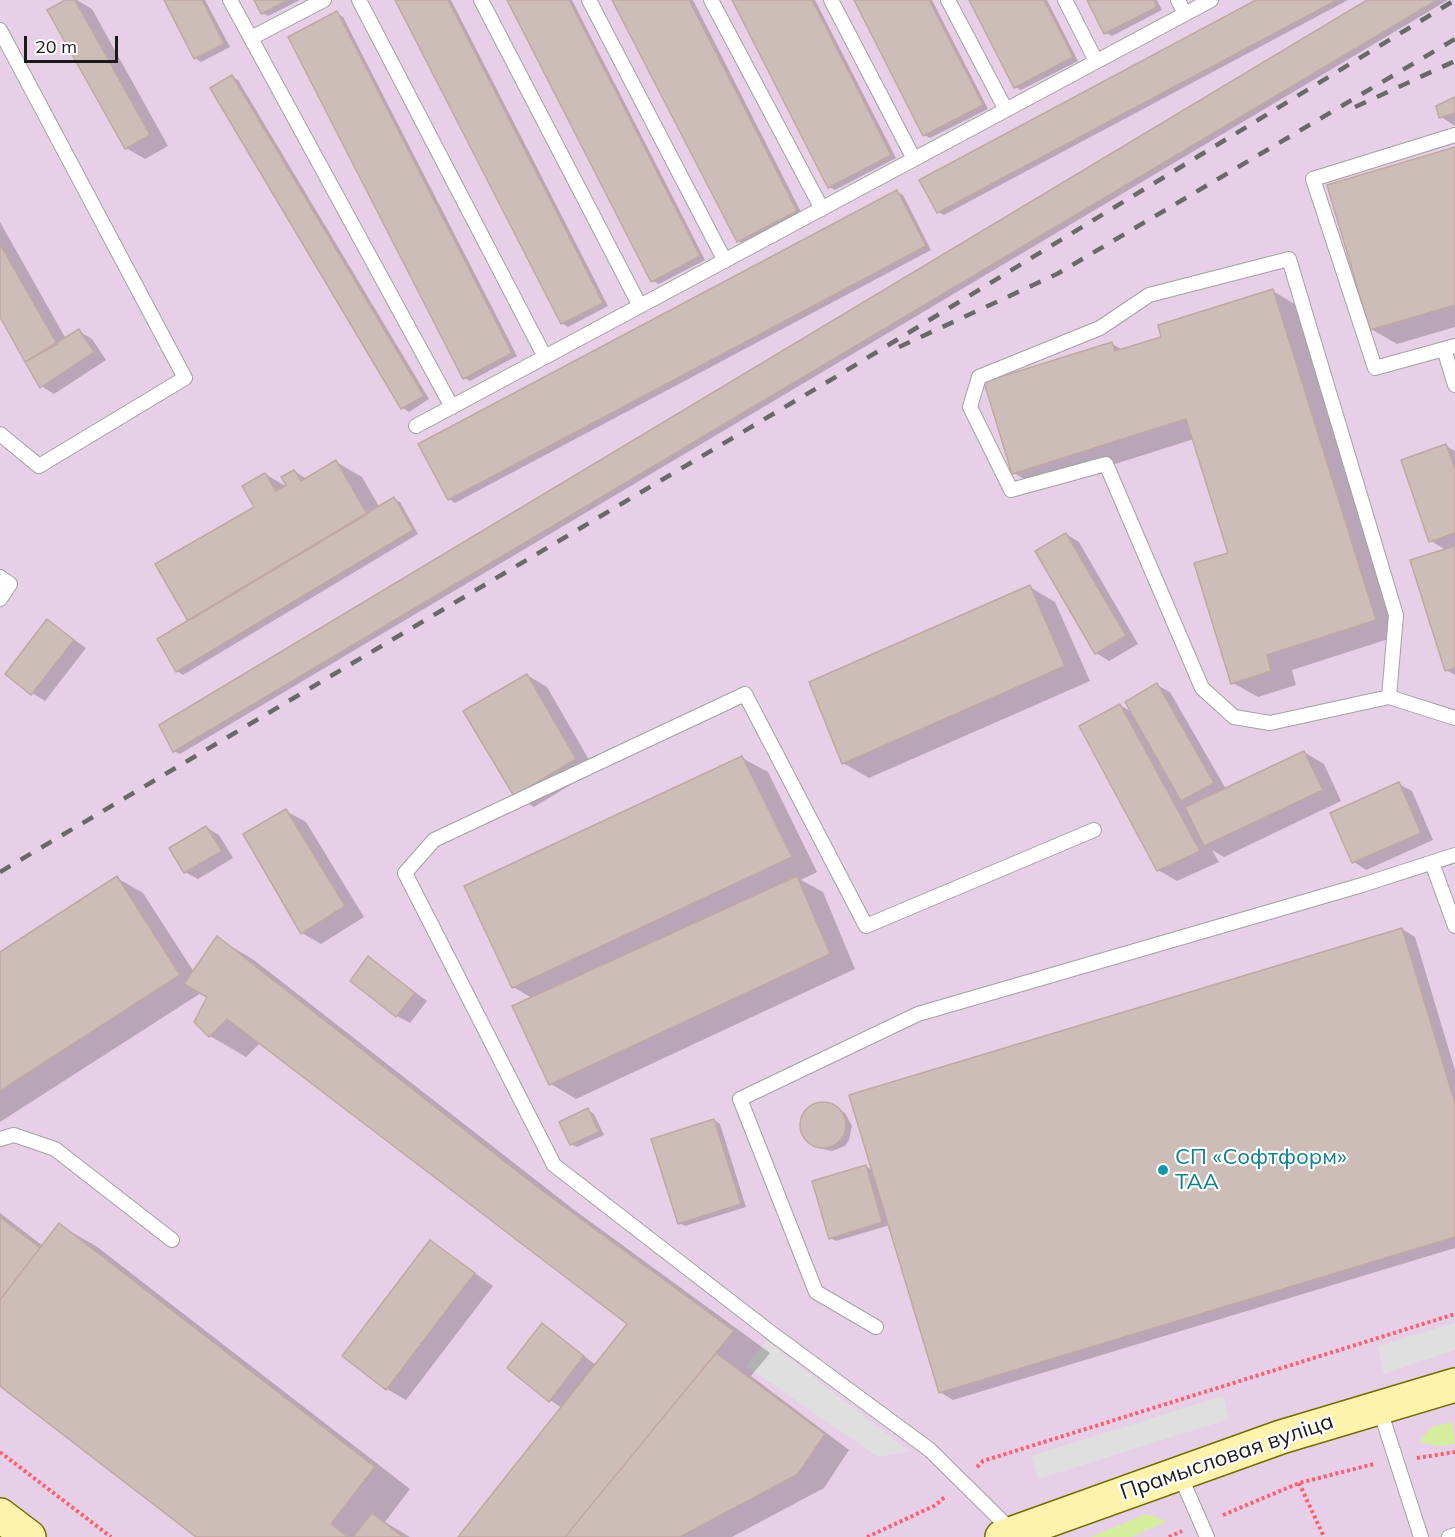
<!DOCTYPE html>
<html>
<head>
<meta charset="utf-8">
<style>
	body { margin:0 }
	#map { position:relative; width:1455px; height:1537px; overflow:hidden; background:#eee6df; font-family:Mulish,sans-serif }
	canvas { display:block }
	.scale { position:absolute; left:24px; top:36px; width:94px; height:27px; box-sizing:border-box; border:3px solid #1b1b1b; border-top:0; padding-left:8px; font-size:18px; line-height:21px; white-space:nowrap; color:#1b1b1b; -webkit-text-stroke:4px #fff; paint-order:stroke }
</style>
</head>
<body>
<div id="map">
<canvas width="1455" height="1537"></canvas>
<div class="scale">20 m</div>
</div>
<script>
const c = document.querySelector('canvas').getContext('2d');
c.lineJoin = 'round';
function fill(path, color) { c.fillStyle = color; c.fill(path, 'evenodd'); }
const toPath = rows => new Path2D(rows.map(r => 'M' + r).join(''));
function stroke(path, color, width, dash) { c.strokeStyle = color; c.lineWidth = width; c.lineCap = dash ? 'butt' : 'round'; c.setLineDash(dash || []); c.stroke(path); }
function label(font, color, halo, rows, align = 'center') {
  c.font = font + ' Mulish,sans-serif'; c.lineWidth = 4.5; c.setLineDash([]); c.textBaseline = 'middle'; c.strokeStyle = halo; c.fillStyle = color; for (const [text, x, y, turn = 0] of rows) {
    c.save(); c.translate(x, y); c.rotate((+turn || 0) * Math.PI / 180); c.textAlign = isNaN(turn) ? turn : align; if (halo) c.strokeText(text, 0, 0); c.fillText(text, 0, 0); c.restore();
  }
}
const industrial = toPath([
	[0,0,1455,0,1455,1537,0,1537]
]);
const grass = toPath([
	[1452,1422,1455,1444,1440,1446,1419,1442,1431,1427],
	[1147,1514,1167,1521,1131,1537,1090,1537]
]);
const parking = toPath([
	[1455,1323,1455,1350,1384,1374,1378,1346],
	[767,1341,909,1451,878,1457,746,1366],
	[1223,1396,1229,1419,1038,1479,1031,1456]
]);
const shadow = toPath([
	[68,0,77,0,92,9,168,146,145,159,126,148],
	[165,0,205,0,230,47,201,62,195,58],
	[256,0,300,0,268,16,262,13],
	[398,0,451,0,608,306,568,327,562,323],
	[509,0,572,0,705,260,659,284,653,281],
	[614,0,693,0,802,214,744,244,738,241],
	[734,0,815,0,896,158,835,190,829,187],
	[855,0,932,0,988,109,930,138,924,135],
	[971,0,1047,0,1078,61,1021,90,1015,87],
	[1089,0,1157,0,1162,10,1112,36,1106,33],
	[1259,0,1348,0,944,215,938,212],
	[1370,0,1448,0,180,754,174,751],
	[337,13,343,17,517,356,470,381,464,378],
	[232,77,238,80,429,399,409,412,403,408],
	[1455,99,1455,126,1441,117],
	[1455,149,1455,327,1397,344,1371,329],
	[897,192,903,195,931,250,455,503,449,499,420,445],
	[0,222,66,339,79,331,92,339,106,360,54,394,41,386,0,314],
	[1273,291,1298,306,1401,635,1292,670,1296,685,1258,697,1233,683,1229,554,1194,439,1039,488,1014,473,1112,344,1123,350,1163,338],
	[1446,446,1455,451,1455,675,1446,670,1446,550,1431,541],
	[336,462,362,477,380,508,394,499,400,502,418,534,183,675,177,671,190,621,256,507,265,474,289,488,294,471,307,479],
	[1066,534,1079,542,1138,644,1109,661,1096,653],
	[1030,587,1055,602,1090,681,869,778,843,763,811,683],
	[48,621,86,648,45,701,32,693],
	[527,675,547,687,595,770,534,807,515,795],
	[1157,685,1170,692,1226,789,1304,752,1324,764,1341,801,1224,857,1212,850,1219,862,1177,881,1158,870,1120,705,1133,713],
	[742,758,768,772,817,872,801,880,823,892,855,969,576,1099,551,1084,532,998,513,987],
	[1399,784,1412,791,1433,840,1366,870,1354,862],
	[286,811,306,822,364,917,321,944,302,933],
	[206,827,219,835,233,858,198,879,185,872],
	[117,878,143,893,194,972,217,938,254,960,573,1209,770,1353,751,1376,849,1450,824,1488,732,1537,460,1537,562,1408,550,1400,543,1325,596,1365,629,1324,261,1042,246,1057,210,1036,208,997,201,993,0,1122,0,953],
	[1402,929,1415,937,1455,1070,1455,1248,953,1400,940,1392,890,1225,836,1241,830,1238,866,1166,873,1171],
	[369,958,427,1001,410,1023,397,1016],
	[817,1105,832,1105,845,1113,852,1126,849,1140,845,1146,832,1151,818,1148,806,1139,801,1126,806,1112],
	[588,1110,594,1114,604,1135,577,1147,571,1144],
	[714,1120,720,1124,746,1207,685,1226,679,1223],
	[0,1213,43,1246,59,1225,96,1246,410,1489,385,1522,410,1537,198,1537,0,1384],
	[431,1242,493,1286,406,1400,387,1389]
]);
const building = toPath([
	[65,0,75,0,150,135,125,149,47,10,65,0],
	[164,0,202,0,224,44,194,59,164,0],
	[254,0,288,0,261,14,254,0],
	[395,0,448,0,603,303,561,324,395,0],
	[507,0,569,0,700,256,651,282,507,0],
	[612,0,689,0,797,211,737,242,612,0],
	[732,0,812,0,891,155,828,188,732,0],
	[854,0,929,0,983,105,923,136,854,0],
	[969,0,1044,0,1073,57,1014,88,969,0],
	[1087,0,1154,0,1157,7,1104,34,1087,0],
	[1256,0,1337,0,937,213,919,180,1256,0],
	[1367,0,1437,0,173,752,159,725,1367,0],
	[337,11,512,353,463,379,288,37,337,11],
	[232,75,424,396,401,409,210,88,232,75],
	[1455,97,1455,113,1439,118,1436,106,1455,97],
	[1455,147,1455,305,1370,330,1327,185,1455,147],
	[897,190,926,246,448,500,418,444,897,190],
	[0,244,57,344,25,362,0,317,0,244],
	[1273,289,1376,620,1267,655,1271,671,1231,684,1194,563,1228,553,1186,419,1012,474,984,382,1112,342,1115,351,1161,337,1158,325,1273,289],
	[79,329,94,352,40,388,25,362,79,329],
	[1446,444,1455,469,1455,533,1429,542,1401,460,1446,444],
	[336,460,367,514,188,621,155,564,254,507,242,486,265,473,276,491,286,485,281,477,294,470,301,481,336,460],
	[394,497,413,530,176,672,157,639,394,497],
	[1066,533,1126,636,1095,654,1035,551,1066,533],
	[1455,546,1455,668,1445,671,1410,560,1455,546],
	[1030,585,1065,666,842,764,809,682,1030,585],
	[47,619,74,640,31,695,5,674,47,619],
	[527,674,576,759,514,796,463,711,527,674],
	[1157,683,1214,783,1181,801,1125,702,1157,683],
	[1120,704,1200,851,1157,871,1079,726,1120,704],
	[1304,751,1323,790,1204,846,1185,807,1304,751],
	[742,756,792,857,512,988,464,886,742,756],
	[1399,782,1421,833,1352,863,1330,813,1399,782],
	[286,809,345,906,301,934,243,834,286,809],
	[206,826,222,851,184,873,169,848,206,826],
	[117,876,180,975,0,1091,0,952,117,876],
	[797,876,830,954,549,1085,512,1006,797,876],
	[1402,928,1455,1103,1455,1237,939,1393,849,1095,1402,928],
	[217,936,536,1186,734,1331,565,1537,458,1537,627,1324,227,1019,209,1037,194,1022,207,997,184,984,217,936],
	[368,956,415,993,396,1017,350,981,368,956],
	'800 1125a23 23 0 1 1 46 0a23 23 0 1 1-46 0Z',
	[588,1108,599,1132,570,1145,559,1122,588,1108],
	[714,1119,741,1204,678,1224,651,1139,714,1119],
	[866,1165,882,1222,829,1239,812,1181,866,1165],
	[0,1217,40,1248,0,1300,0,1217],
	[59,1223,375,1467,331,1524,348,1537,196,1537,0,1386,0,1300,59,1223],
	[430,1240,475,1273,386,1390,342,1356,430,1240],
	[542,1323,584,1356,549,1402,507,1368,542,1323],
	[716,1353,825,1434,798,1474,680,1537,565,1537,716,1353],
	[372,1513,403,1537,353,1537,372,1513]
]);
const path = toPath([
	[0,1452,111,1537],
	[1417,1458,1455,1452],
	[977,1467,983,1461,1455,1314],
	[1299,1483,1324,1537],
	[1223,1515,1299,1483,1374,1464],
	[867,1537,934,1506,945,1497],
	[1169,1537,1182,1531]
]);
const lane = toPath([
	[230,0,452,407],
	[359,0,545,357],
	[481,0,640,306],
	[589,0,725,261],
	[711,0,822,209],
	[831,0,914,159],
	[948,0,1006,110],
	[1065,0,1096,61],
	[1178,0,1185,14],
	[0,30,185,378,39,466,0,434],
	[251,38,324,0],
	[1455,346,1444,349,1455,385],
	[1444,349,1375,368,1313,179,1455,135],
	[416,426,1211,0],
	[0,577,10,584,0,599],
	[1389,697,1396,615,1289,259,1149,295,1100,328,979,377,970,407,1011,490,1106,464,1202,688,1234,717,1270,723,1389,697,1455,718],
	[1432,863,1455,926],
	[0,1139,14,1135,55,1149,172,1240],
	[876,1327,816,1292,740,1099,918,1014,1362,885,1455,855],
	[1379,1407,1421,1537],
	[1179,1473,1207,1537],
	[1013,1532,930,1450,774,1335,554,1165,405,873,434,840,745,694,866,926,1094,830],
	[1449,1537,1455,1535]
]);
const secondary = toPath([
	[0,1515,29,1537],
	[1002,1537,1281,1437,1455,1385]
]);
const rail = toPath([
	[1355,107,1455,61],
	[899,347,1057,274,1455,39],
	[0,872,844,372,1455,0]
]);
const markers = [
	[1163,1170,6,"#0f9aa8"]
];
const cultureNames = [
	["СП «Софтформ»",1175,1157],
	["ТАА",1175,1182]
];
const streetNames = [
	["Прамысловая вуліца",1227,1457,-19]
];
fill(industrial, '#e7d0e7');
fill(grass, '#d4ed9f');
fill(parking, '#dfdfdf');
fill(shadow, '#0003');
fill(building, '#cdbdb8');
stroke(building, '#c0a8a0', 1.5);
stroke(lane, '#a2a2a2', 16);
stroke(secondary, '#736a00', 36);
stroke(path, '#ff5e6c', 4, [3, 3]);
stroke(lane, '#fff', 14);
stroke(secondary, '#fef3ac', 33);
stroke(rail, '#696969', 4.5, [12, 12]);
for (const [x, y, r, color] of markers) { const dot = new Path2D(); dot.arc(x, y, r, 0, 2 * Math.PI); c.fillStyle = color; c.fill(dot); stroke(dot, '#fff', 2); }
label('22px', '#0d838f', '#fff', cultureNames, 'left');
label('22px', '#1b1b1b', '#fff', streetNames);
</script>
</body>
</html>
